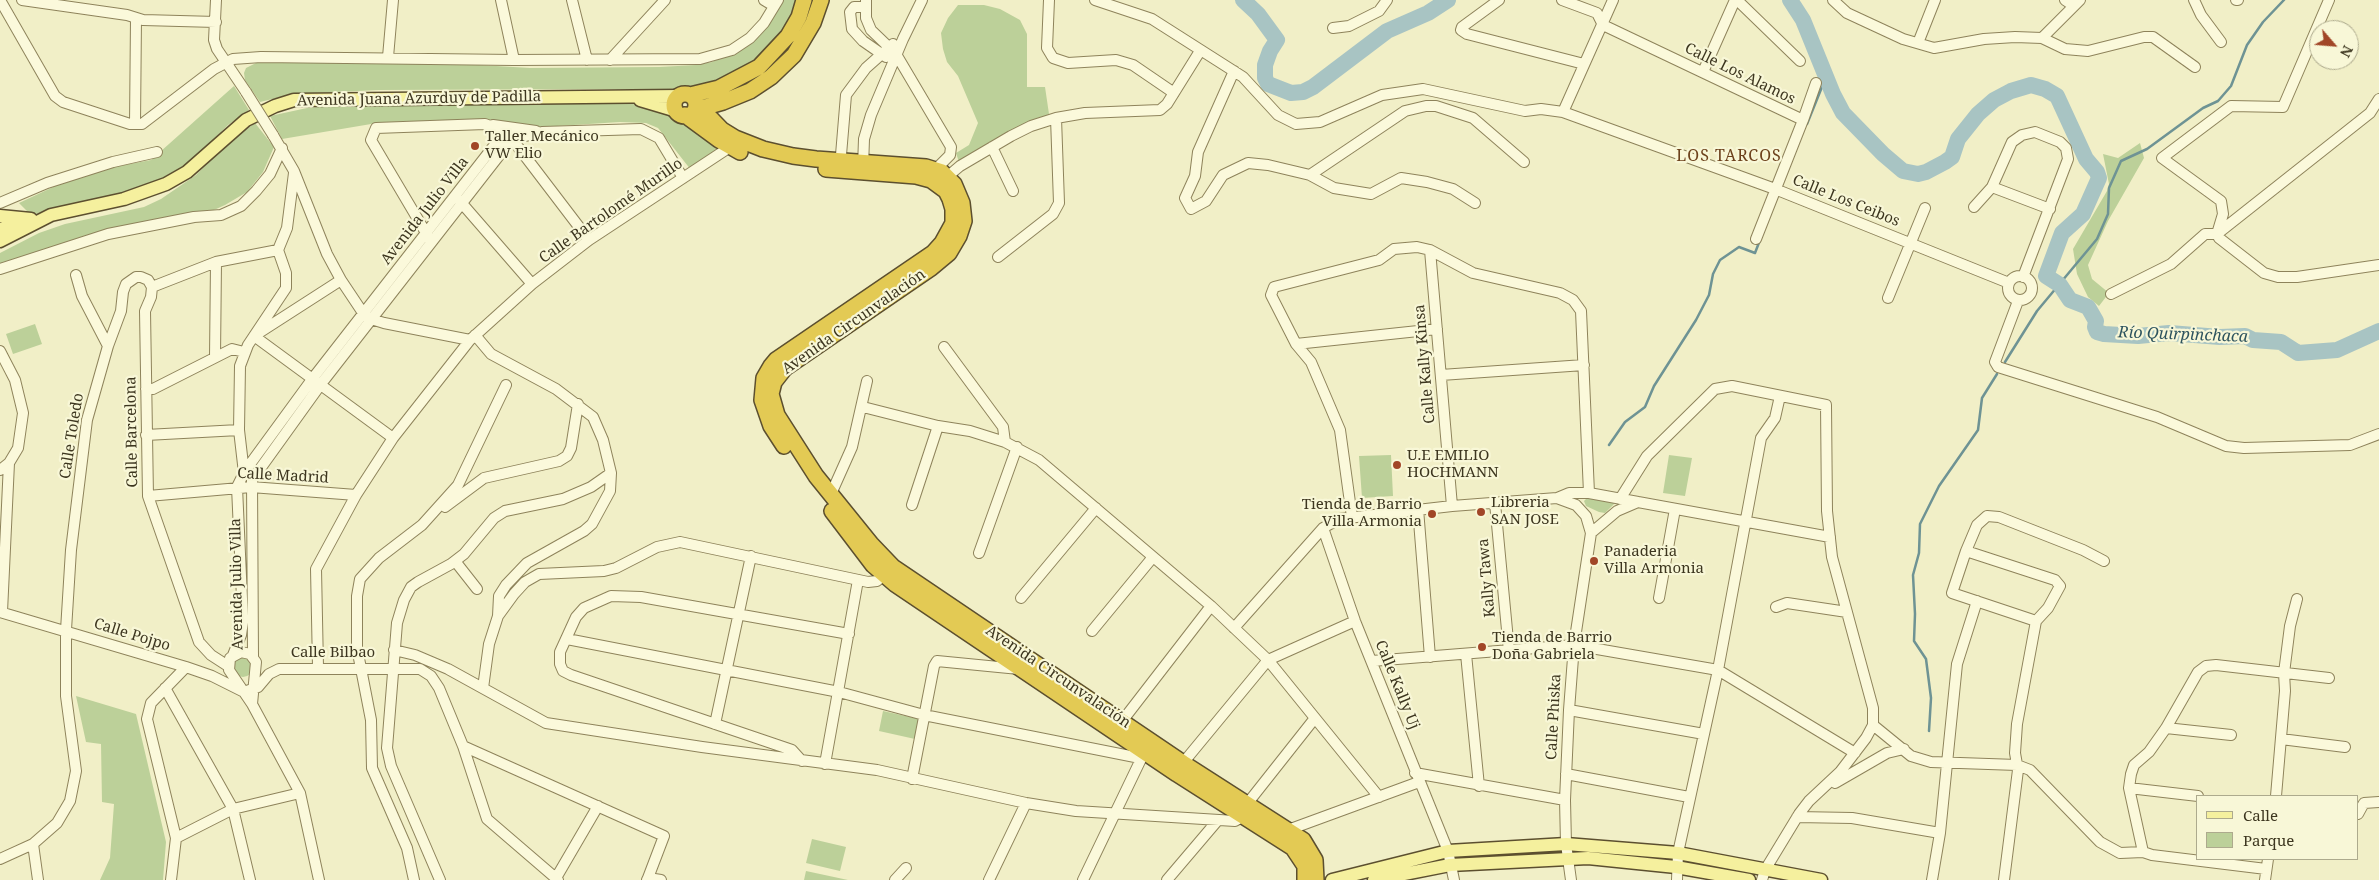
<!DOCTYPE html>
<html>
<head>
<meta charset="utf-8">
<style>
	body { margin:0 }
	#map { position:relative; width:2379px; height:880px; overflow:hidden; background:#f1efc7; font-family:"Noto Serif",serif }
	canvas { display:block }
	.legend { position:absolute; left:2196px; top:795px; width:162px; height:65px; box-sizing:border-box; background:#f8f7d7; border:1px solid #adaa8d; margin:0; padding:6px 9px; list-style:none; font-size:15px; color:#3d361f }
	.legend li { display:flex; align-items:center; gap:10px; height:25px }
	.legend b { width:25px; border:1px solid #adaa8d }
	.north { position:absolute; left:2309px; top:20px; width:50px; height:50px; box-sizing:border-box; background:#f8f7d7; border:1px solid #adaa8d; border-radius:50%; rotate:117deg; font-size:14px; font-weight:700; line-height:20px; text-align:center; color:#3d361f }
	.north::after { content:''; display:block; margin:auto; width:18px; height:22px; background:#a14627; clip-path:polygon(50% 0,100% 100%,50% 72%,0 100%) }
</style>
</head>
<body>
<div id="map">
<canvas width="2379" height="880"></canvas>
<ul class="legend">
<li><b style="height:6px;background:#f5f09e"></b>Calle</li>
<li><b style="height:14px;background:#bcd099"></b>Parque</li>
</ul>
<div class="north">N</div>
</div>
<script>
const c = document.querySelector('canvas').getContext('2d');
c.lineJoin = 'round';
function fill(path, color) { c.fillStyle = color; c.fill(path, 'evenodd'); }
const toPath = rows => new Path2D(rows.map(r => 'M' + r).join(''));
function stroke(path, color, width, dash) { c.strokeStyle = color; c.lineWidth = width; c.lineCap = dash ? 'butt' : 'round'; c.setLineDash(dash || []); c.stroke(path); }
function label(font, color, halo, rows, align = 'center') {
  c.font = font + ' "Noto Serif",serif'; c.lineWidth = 4.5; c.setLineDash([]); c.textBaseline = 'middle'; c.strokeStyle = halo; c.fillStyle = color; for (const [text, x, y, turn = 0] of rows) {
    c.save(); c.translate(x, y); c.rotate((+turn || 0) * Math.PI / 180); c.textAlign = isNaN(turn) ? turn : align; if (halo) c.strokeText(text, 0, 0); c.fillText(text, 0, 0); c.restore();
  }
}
const green = toPath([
	[781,0,798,0,781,34,770,47,749,66,712,85,681,91,624,89,379,90,293,94,260,102,245,80,244,73,246,68,258,62,462,64,530,68,659,67,696,65,712,62,750,44],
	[958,5,984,5,1000,9,1020,20,1027,34,1027,87,1045,87,1049,114,959,162,956,153,969,145,978,123,958,76,947,62,943,49,941,33,948,18],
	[234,86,249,110,228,125,187,166,147,190,38,214,29,213,19,203,64,182,108,168,151,160],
	[627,102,677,118,713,143,717,150,691,170,658,128,646,123,620,122,542,127,484,121,383,122,282,139,270,116,307,108,341,105],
	[255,123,274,147,263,172,247,192,225,205,214,210,166,217,0,267,0,253,39,233,65,224,144,207,161,199,196,175,226,144],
	[2140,143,2144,158,2108,221,2088,265,2092,279,2109,293,2099,306,2088,297,2077,274,2073,249,2107,191,2109,184,2103,154,2118,158],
	[35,324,42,344,13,354,6,334],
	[1391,455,1393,496,1362,498,1359,456],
	[1669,455,1692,458,1685,496,1663,493],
	[1588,497,1615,499,1615,503,1605,513,1599,512,1586,506,1584,501],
	'233 667a10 10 0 1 1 20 0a10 10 0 1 1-20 0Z',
	[76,696,136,714,166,842,163,880,100,880,110,858,114,804,102,802,101,744,86,742],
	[883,711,919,719,915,739,879,731],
	[812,839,846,847,840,871,806,863],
	[806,871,848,880,804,880]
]);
const stream = toPath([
	[1807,124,1826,77],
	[2005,362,2037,311,2097,239,2108,214,2109,188,2121,161,2147,149,2203,108,2218,101,2231,86,2247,45,2263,22,2284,0],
	[1609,445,1625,422,1645,407,1654,386,1696,320,1709,295,1713,274,1720,260,1739,247,1755,253,1760,240],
	[1929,731,1931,698,1926,659,1914,641,1915,614,1913,575,1919,553,1920,524,1939,486,1978,430,1982,398,1997,374]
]);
const river = toPath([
	[1243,0,1258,14,1277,40,1270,51,1265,65,1265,78,1268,84,1291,93,1303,92,1313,87,1387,31,1428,13,1448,0],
	[1790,0,1803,20,1833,94,1843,113,1883,154,1903,171,1918,174,1926,172,1945,162,1952,157,1958,139,1978,114,1994,100,2011,91,2031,85,2045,89,2057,96,2086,159,2097,172,2099,178,2083,214,2062,233,2046,276,2060,285,2070,300,2088,307,2096,321,2095,327,2097,332,2104,334,2138,336,2169,333,2220,337,2245,336,2253,340,2281,342,2298,353,2337,350,2379,331]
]);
const minor = toPath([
	[0,0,55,96,63,102,130,124,142,124,214,69,233,59,261,57,514,60,700,59,732,50,750,38,764,23,778,0],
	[22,0,127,15,143,20,216,22],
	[216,0,214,40,217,49,246,92],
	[501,0,514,60],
	[572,0,587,60],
	[764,0,774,6],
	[866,0,866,18,871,30,896,54,951,147,950,155,936,169],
	[1049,0,1047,48,1053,58,1068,63,1116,60,1133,65,1174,93],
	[1095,0,1152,19,1243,77,1278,115,1296,124,1320,122,1382,95,1423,89,1525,111,1541,109,1563,112,1775,189,2009,283],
	[1499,0,1462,27,1461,30,1467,34,1584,64],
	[1562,0,1597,13,1603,25,1803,120,1756,239],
	[1737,0,1800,61],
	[1833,0,1847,13,1903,39,1934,48,1984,39,2015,37,2042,38,2065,49,2088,51,2144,37,2153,37,2195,67],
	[2065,0,2074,6],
	[2194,0,2201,15,2221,42],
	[2236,0,2238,0],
	[2329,0,2283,107,2231,106,2162,158,2221,201,2223,214,2217,234,2219,238,2264,273,2278,277,2297,277,2379,265],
	[865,7,854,7,850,12,852,29,863,41,886,57],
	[1333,28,1349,26,1379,11,1387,0],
	[2042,38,2080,0],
	[1918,43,1935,0],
	[388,57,393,0],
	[610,60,665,0],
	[1234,71,1198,152,1195,176,1185,198,1191,209,1206,201,1223,175,1248,163,1268,165,1310,175,1334,188,1371,194,1401,178,1427,182,1453,189,1475,203],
	[1703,72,1735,0],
	[1563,112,1613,0],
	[1803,120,1816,83],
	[135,124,136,18],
	[493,125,536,131],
	[273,135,294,171,327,254,341,280,363,313,371,319,384,323,470,340],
	[992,147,1013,191],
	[840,167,846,95,866,68,893,44],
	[863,167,864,139,871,115,903,39,922,0],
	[1310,175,1405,111,1426,106,1436,106,1473,118,1524,162],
	[947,177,960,166,1011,136,1031,126,1056,118,1085,113,1160,110,1167,104,1200,51],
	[1992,187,2050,209],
	[459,200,532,284],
	[0,203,47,183,113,162,157,152],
	[1974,207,1992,187,2012,142,2022,135,2035,132,2060,142,2066,148,2068,159,2023,277],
	[429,238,371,140,376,128,485,124,498,129,512,139,589,240],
	[1430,250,1452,506],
	[998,257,1053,214,1059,203,1056,118],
	[0,269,108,234,194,217,221,215,241,206,256,191,270,174,282,148],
	[76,275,82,296,108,346],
	'2008 288a12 12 0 1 1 24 0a12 12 0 1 1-24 0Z',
	[341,280,254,336,393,438],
	[152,287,151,297,145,311,148,496,199,642,211,655,228,666],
	[152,287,216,262,278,250,287,228,294,173],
	[2111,294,2171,264,2205,234,2217,234,2370,113,2379,99],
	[1888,298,1925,208],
	[2018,301,1995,362,1998,367,2157,417,2226,446,2244,448,2350,445,2379,434],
	[475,335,491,354,556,389,593,417,603,440,611,473],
	[1296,344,1437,329],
	[944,347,1003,427,1005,442],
	[0,351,15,380,23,413,18,448,9,463,0,470],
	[215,357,216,262],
	[1441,375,1584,365],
	[146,389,153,389,232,349,244,352],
	[863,407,938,426,970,431,1005,442,1039,460,1211,606,1268,660,1379,797],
	[146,435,239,430],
	[244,473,239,430,240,366,248,345,286,288,286,273,278,250],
	[831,494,852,447,867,381],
	[148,496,251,487,356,495],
	[1557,498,1576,505,1586,516,1591,533,1574,645,1569,710,1565,800,1566,844,1571,880],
	[1620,499,1647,456,1715,389,1732,386,1826,405,1827,511,1832,557,1873,708,1873,725,1866,738,1840,772,1809,801,1799,814,1765,870,1762,880],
	[1495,503,1509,651],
	[912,505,938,426],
	[445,507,484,478,559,461,567,456,571,448,578,404],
	[1418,509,1430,657],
	[1352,517,1340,430,1311,362,1296,344,1271,295,1274,287,1379,260,1394,249,1417,247,1430,250,1473,273,1560,293,1573,300,1581,311,1589,493],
	[1323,528,1355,621,1448,851,1454,880],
	[1591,533,1617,511,1638,502,1830,537],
	[1966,551,1952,593,2036,621],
	[979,553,1017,447],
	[455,561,477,589],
	[1021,598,1096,508],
	[1659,598,1675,509],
	[1776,607,1787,603,1847,612],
	[0,612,186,667,212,676,244,692,258,687,269,674,279,669,420,669,431,676,439,688,463,746,487,819,558,880],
	[2,612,9,463],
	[1234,628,1323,528,1339,519,1452,506,1557,498,1569,493,1589,493,1638,502],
	[1092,631,1153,557],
	[567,639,839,692,924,715,1140,758],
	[394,650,415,655,448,669,546,723,702,747,877,770,1026,803,1076,811,1235,821,1244,816],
	[1466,654,1479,786],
	[233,655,241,635,243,621,237,487,245,471,313,378,493,147,501,142,542,132,641,129,659,138,683,178],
	[253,657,252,480,321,384,512,139],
	[1372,661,1574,645,1718,670,1855,753],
	[318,667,316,569,356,495,393,438,470,340,532,284,589,240,730,147,732,143],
	[165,688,233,809,250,880],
	[483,688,489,644,498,616,514,594,525,582,539,574,604,571,616,568,657,547,680,542,868,582,877,581,889,571],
	[252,704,256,662,250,654,241,652,230,658,229,670,252,704,300,793,319,880],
	[1569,710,1704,734],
	[1123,720,1211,606],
	[715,724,751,556],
	[1873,725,1911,756,1931,762,2017,765,2030,770,2100,842,2120,853,2143,852],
	[2166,728,2231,735],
	[2281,739,2345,747],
	[463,746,664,836,648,878],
	[802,761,792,750,571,675,563,671,560,664,560,652,576,617,584,608,611,596,641,597,849,634],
	[1183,763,1268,660,1355,621],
	[825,764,858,580],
	[1415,773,1565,800],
	[1566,774,1689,797],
	[912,779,934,666,937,661,1019,669],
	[1835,783,1887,753,1904,749],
	[2129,788,2198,796],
	[2276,796,2285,691,2284,673,2290,626,2297,599],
	[1247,804,1315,718],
	[2358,814,2364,803,2379,802],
	[1797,817,1852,818,1940,833,1957,664,1977,601],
	[1288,830,1419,782],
	[176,838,233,809,300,793],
	[33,844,38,880],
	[0,859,33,844,57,823,70,801,76,771,66,696,66,630,71,550,87,420,108,346,121,311,123,292,126,284,136,277,141,277,148,280,152,287],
	[2266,869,2152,855,2143,852,2129,788,2131,774,2134,765,2149,752,2166,728,2198,672,2206,666,2216,665,2329,678],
	[556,878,598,806],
	[171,880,176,838,147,719,151,703,186,667],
	[414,880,407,848,372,768,371,720,357,648,357,596,360,579,379,558,422,525,458,485,506,385],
	[440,880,391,766,387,748,397,623,404,600,411,587,418,582,451,564,464,554,494,518,505,511,563,499,591,487,611,473,610,491,592,524,584,531,527,563,506,585,499,596,498,616],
	[647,880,648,878,661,880],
	[895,880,906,868],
	[989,880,1026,803],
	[1083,880,1143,755],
	[1167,880,1218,820],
	[1677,880,1678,853,1718,670,1761,438,1775,418,1780,396],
	[1932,880,1940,833],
	[2004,880,2018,770,2015,753,2017,724,2036,621,2048,608,2060,586,2055,580,1966,551,1977,525,1987,516,1999,517,2083,550,2104,561],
	[2265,880,2268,859]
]);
const major = toPath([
	[640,100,677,111],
	[0,216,31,219],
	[0,229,21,224],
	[0,241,51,215,124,199,166,184,187,172,246,120,275,106,294,100,680,96],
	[1332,880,1448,851,1566,844,1678,853,1821,880],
	[1374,880,1450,865,1588,858,1676,867,1749,880]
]);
const highway = toPath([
	'674 105a11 11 0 1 1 22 0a11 11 0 1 1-22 0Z',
	[690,95,719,88,759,67,788,36,799,17,804,0],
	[696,103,722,130,735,138,763,149,793,156,816,159,926,167,942,172,954,184,962,203,964,221,959,236,949,253,931,268,785,368,774,382,771,394,777,415,816,476,871,544,893,567,1183,763,1303,840,1315,860,1316,880],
	[695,110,723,102,750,91,771,77,794,55,813,23,821,0],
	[685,115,719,140,740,152],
	[784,446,771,426,762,400,764,378,771,366,776,360,933,253,942,243,953,223,953,209,950,199,946,191,931,180,916,176,826,169],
	[832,511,873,565,895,584,1177,774,1293,848,1305,866,1305,880]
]);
const minorBridge = toPath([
	[246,92,273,135]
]);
const markers = [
	[475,146,5,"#a14627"],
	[1397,465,5,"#a14627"],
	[1481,512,5,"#a14627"],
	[1432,514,5,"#a14627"],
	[1594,561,5,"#a14627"],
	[1482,647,5,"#a14627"]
];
const streetNames = [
	["Calle Los Alamos",1740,74,26],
	["Avenida Juana Azurduy de Padilla",419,99,-1],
	["Calle Los Ceibos",1846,201,22],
	["Avenida Julio Villa",425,211,-52],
	["Calle Bartolomé Murillo",611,211,-35],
	["Avenida Circunvalación",854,322,-35],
	["Calle Kally Kinsa",1425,364,-95],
	["Calle Barcelona",132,432,-91],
	["Calle Toledo",72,436,-81],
	["Calle Madrid",283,476,3],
	["Kally Tawa",1487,578,-95],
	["Avenida Julio Villa",237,584,-91],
	["Calle Pojpo",132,635,17],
	["Calle Bilbao",333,653],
	["Avenida Circunvalación",1058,677,34],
	["Calle Kally Uj",1397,685,68],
	["Calle Phiska",1554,717,-87]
];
const poiNames = [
	["Taller Mecánico",485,137],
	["VW Elio",485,154],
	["U.E EMILIO",1407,456],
	["HOCHMANN",1407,473],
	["Libreria",1491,503],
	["SAN JOSE",1491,520],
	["Tienda de Barrio",1422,505,"right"],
	["Villa Armonia",1422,522,"right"],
	["Panaderia",1604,552],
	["Villa Armonia",1604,569],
	["Tienda de Barrio",1492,638],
	["Doña Gabriela",1492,655]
];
const neighbourhoodNames = [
	["LOS TARCOS",1729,156]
];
const waterNames = [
	["Río Quirpinchaca",2183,335,2]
];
fill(green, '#bcd099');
stroke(stream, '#6e9394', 2.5);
stroke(river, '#a8c4c3', 16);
stroke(minor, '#8e835b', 12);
stroke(major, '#5c4f2f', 15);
stroke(highway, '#5c4f2f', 18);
stroke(minor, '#fbf9db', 10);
stroke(major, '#f5f09e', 12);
stroke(highway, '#e3ca54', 15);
stroke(minorBridge, '#8e835b', 12, []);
stroke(minorBridge, '#fbf9db', 10);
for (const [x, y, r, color] of markers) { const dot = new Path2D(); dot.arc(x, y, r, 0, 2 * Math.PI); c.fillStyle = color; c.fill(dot); stroke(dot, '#f8f7d7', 2); }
label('15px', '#3d361f', '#f8f7d7', streetNames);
label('15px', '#3d361f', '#f8f7d7', poiNames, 'left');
c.letterSpacing = '1px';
label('16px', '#6d421c', '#f8f7d7', neighbourhoodNames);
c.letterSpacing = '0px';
label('italic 16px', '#2e545e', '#f8f7d7', waterNames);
</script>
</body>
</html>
